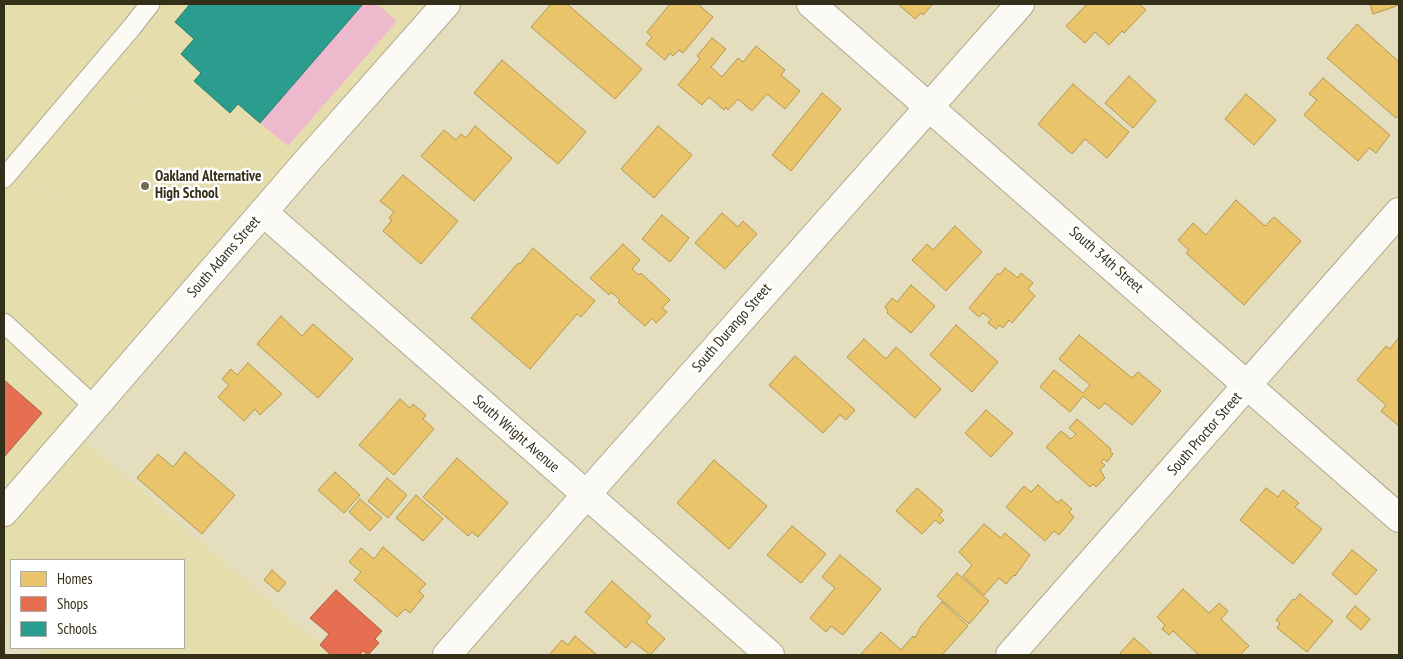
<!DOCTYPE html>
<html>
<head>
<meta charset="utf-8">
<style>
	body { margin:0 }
	#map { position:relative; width:1403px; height:659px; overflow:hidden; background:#e4debf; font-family:"PT Sans Narrow",sans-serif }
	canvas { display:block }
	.frame { position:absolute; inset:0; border:5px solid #332f18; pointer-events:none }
	.legend { position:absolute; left:10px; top:559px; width:175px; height:90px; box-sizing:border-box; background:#fff; border:1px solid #adaca3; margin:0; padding:6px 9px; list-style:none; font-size:15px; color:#332f18 }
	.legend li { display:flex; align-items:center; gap:10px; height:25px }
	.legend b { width:25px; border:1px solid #adaca3 }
</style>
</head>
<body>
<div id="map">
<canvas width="1403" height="659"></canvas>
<div class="frame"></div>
<ul class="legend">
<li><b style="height:14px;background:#e9c46a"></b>Homes</li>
<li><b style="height:14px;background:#e76f51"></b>Shops</li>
<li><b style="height:14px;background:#2a9d8f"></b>Schools</li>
</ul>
</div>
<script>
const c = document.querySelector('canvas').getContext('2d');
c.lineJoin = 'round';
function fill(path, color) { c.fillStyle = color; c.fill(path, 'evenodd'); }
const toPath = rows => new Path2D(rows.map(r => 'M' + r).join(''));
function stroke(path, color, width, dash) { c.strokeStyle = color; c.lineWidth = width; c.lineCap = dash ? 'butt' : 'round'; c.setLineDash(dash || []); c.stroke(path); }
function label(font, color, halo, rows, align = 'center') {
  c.font = font + ' "PT Sans Narrow",sans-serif'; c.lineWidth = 5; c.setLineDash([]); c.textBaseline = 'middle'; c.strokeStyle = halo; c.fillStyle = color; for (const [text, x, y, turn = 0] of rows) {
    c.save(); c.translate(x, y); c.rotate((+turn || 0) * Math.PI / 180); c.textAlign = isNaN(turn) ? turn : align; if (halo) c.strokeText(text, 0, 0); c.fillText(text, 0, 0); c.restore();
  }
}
const built = toPath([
	[4,4,446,4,74,432,331,655,45,655,36,648,184,648,184,560,11,560,11,626,4,619]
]);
const green = toPath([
	[363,4,377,4,397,21,288,146,260,123]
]);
const homes = toPath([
	[551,4,567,4,642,69,615,99,531,27,551,4],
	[670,4,701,4,700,6,713,17,683,53,679,50,673,56,670,53,665,60,646,44,652,37,647,32,670,4],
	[898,4,933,4,923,15,921,13,915,19,898,4],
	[1087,4,1139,4,1146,10,1124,33,1122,31,1109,45,1095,32,1085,43,1066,26,1087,4],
	[1370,4,1399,4,1399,5,1373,14,1370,4],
	[1357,24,1399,62,1399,115,1396,118,1327,58,1357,24],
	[712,38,726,49,711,67,722,77,738,58,743,62,756,46,785,70,781,75,800,91,785,109,767,94,752,111,738,99,728,110,726,107,724,110,709,97,702,105,678,85,700,59,697,56,712,38],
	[502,60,586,132,558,164,474,93,502,60],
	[1129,76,1156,101,1133,128,1105,103,1129,76],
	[1323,78,1390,135,1376,153,1369,148,1358,161,1304,115,1317,100,1309,94,1323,78],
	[1073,84,1129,132,1107,158,1085,139,1072,154,1038,124,1073,84],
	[822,93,841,109,791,171,772,155,822,93],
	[1246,94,1276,120,1254,145,1225,119,1246,94],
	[475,126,512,158,474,201,421,156,444,130,456,140,461,134,466,138,475,126],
	[658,126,692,155,654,198,621,169,658,126],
	[403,175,458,221,421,264,383,231,392,220,389,218,394,212,380,201,403,175],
	[1236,200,1265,226,1274,217,1301,241,1244,305,1186,253,1189,250,1178,240,1193,223,1206,235,1236,200],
	[722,213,738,227,743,221,757,234,725,269,695,243,722,213],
	[662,215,689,238,670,262,642,239,662,215],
	[955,226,982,252,946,291,912,260,927,244,933,250,955,226],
	[623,244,640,260,632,269,639,275,641,273,670,300,662,308,667,312,656,323,652,318,645,326,618,302,620,300,611,292,609,295,590,278,623,244],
	[533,248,595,301,581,317,577,314,530,369,471,318,518,263,520,264,533,248],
	[1005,268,1018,278,1021,273,1033,283,1028,289,1035,296,1012,323,1009,320,1003,328,999,325,996,329,988,323,991,319,983,313,979,317,969,308,998,273,1000,275,1005,268],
	[911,285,935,306,911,333,887,313,888,311,885,307,892,298,897,302,911,285],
	[281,316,302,336,313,324,353,359,318,398,257,344,281,316],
	[956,325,998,362,972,392,930,355,956,325],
	[1079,335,1132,378,1138,372,1161,391,1132,425,1105,403,1099,409,1083,396,1070,412,1040,387,1054,370,1083,393,1090,385,1059,359,1079,335],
	[1399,337,1399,426,1381,411,1386,405,1357,380,1386,346,1390,349,1399,337],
	[864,339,886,359,896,347,941,389,915,418,847,357,864,339],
	[795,356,855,410,846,420,840,415,823,433,769,385,795,356],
	[248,363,282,394,260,415,255,409,244,421,218,397,229,385,222,379,231,369,237,375,248,363],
	[400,399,410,408,413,404,426,415,423,419,434,429,394,475,359,445,400,399],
	[986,410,1013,433,991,457,965,433,986,410],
	[1077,419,1111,449,1110,451,1113,454,1107,462,1104,459,1101,462,1105,465,1100,470,1105,478,1096,487,1093,484,1090,487,1046,447,1061,431,1071,439,1076,434,1069,428,1077,419],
	[185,452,235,495,202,534,137,478,158,454,173,467,185,452],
	[457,458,508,503,478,537,472,532,468,536,423,497,457,458],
	[714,460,767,506,729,549,677,503,714,460],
	[335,472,360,495,344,513,318,490,335,472],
	[387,478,407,495,388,518,368,501,387,478],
	[1038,485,1058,503,1061,499,1072,509,1069,512,1074,517,1059,535,1054,531,1045,541,1006,507,1024,486,1031,492,1038,485],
	[917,488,943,511,939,515,944,520,940,524,935,520,922,534,896,511,917,488],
	[1266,488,1278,497,1283,490,1299,503,1295,507,1322,529,1293,564,1240,520,1266,488],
	[416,495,443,519,423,541,396,518,416,495],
	[360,499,382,518,370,531,349,512,360,499],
	[984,524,1001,538,1005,533,1030,555,1015,576,1014,575,1006,584,999,578,984,595,963,576,972,565,959,552,984,524],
	[792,526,826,554,801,583,767,555,792,526],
	[383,547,426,584,419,591,424,596,410,613,405,609,397,617,354,580,361,572,349,562,361,548,374,559,383,547],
	[1352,550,1377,570,1356,595,1332,574,1352,550],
	[840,555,881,589,843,635,831,626,826,632,810,618,835,588,822,577,840,555],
	[272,570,286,583,278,592,264,580,272,570],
	[957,573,989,601,969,624,937,596,957,573],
	[612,581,651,616,646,622,665,639,650,655,632,641,626,648,585,612,612,581],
	[1183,589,1209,613,1219,603,1228,611,1221,619,1249,646,1240,655,1199,655,1173,631,1169,635,1162,629,1165,625,1157,617,1183,589],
	[1300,594,1333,621,1307,652,1277,628,1280,623,1276,620,1293,599,1295,600,1300,594],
	[942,602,968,626,942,655,860,655,881,632,901,650,913,636,915,638,921,626,942,602],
	[1355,606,1370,619,1361,630,1346,617,1355,606],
	[575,636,597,655,549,655,562,640,568,645,575,636],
	[1134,638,1153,655,1123,655,1120,653,1134,638]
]);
const shops = toPath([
	[4,380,42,413,4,457,4,380],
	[336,590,382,631,375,639,379,643,368,655,363,651,359,655,331,655,320,645,329,634,310,618,336,590]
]);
const schools = toPath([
	[190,4,363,4,260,123,238,104,230,113,194,81,201,73,181,54,194,39,175,22,190,4]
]);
const path = toPath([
	[382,4,397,16],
	[227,114,274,153],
	[32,184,50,200],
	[33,225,50,200,156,75]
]);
const service = toPath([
	[4,178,132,27,150,4],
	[4,323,95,407]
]);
const minor = toPath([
	[811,4,1399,518],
	[263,212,770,655],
	[4,512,308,160,446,4],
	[447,655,586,495,1020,4],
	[1010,655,1399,212]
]);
const markers = [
	[145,186,5,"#716c52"]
];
const poiNames = [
	["Oakland Alternative",155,177],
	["High School",155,194]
];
const streetNames = [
	["South Adams Street",224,257,-49],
	["South 34th Street",1106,260,41],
	["South Durango Street",732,328,-49],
	["South Wright Avenue",516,434,41],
	["South Proctor Street",1205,434,-49]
];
fill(built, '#e6ddac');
fill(green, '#edb9cd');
fill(homes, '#e9c46a');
stroke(homes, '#b29751', 1);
fill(shops, '#e76f51');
stroke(shops, '#b15c40', 1);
fill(schools, '#2a9d8f');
stroke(schools, '#2d7c6b', 1);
stroke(service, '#ada990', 21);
stroke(minor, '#ada990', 30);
stroke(path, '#d6d5cc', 3, [1, 4]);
stroke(service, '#fbfaf5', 19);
stroke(minor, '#fbfaf5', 28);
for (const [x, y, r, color] of markers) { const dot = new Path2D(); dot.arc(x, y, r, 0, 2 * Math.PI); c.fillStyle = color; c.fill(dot); stroke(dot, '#fff', 2); }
label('bold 15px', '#332f18', '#fff', poiNames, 'left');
label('15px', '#332f18', '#fff', streetNames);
</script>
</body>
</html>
